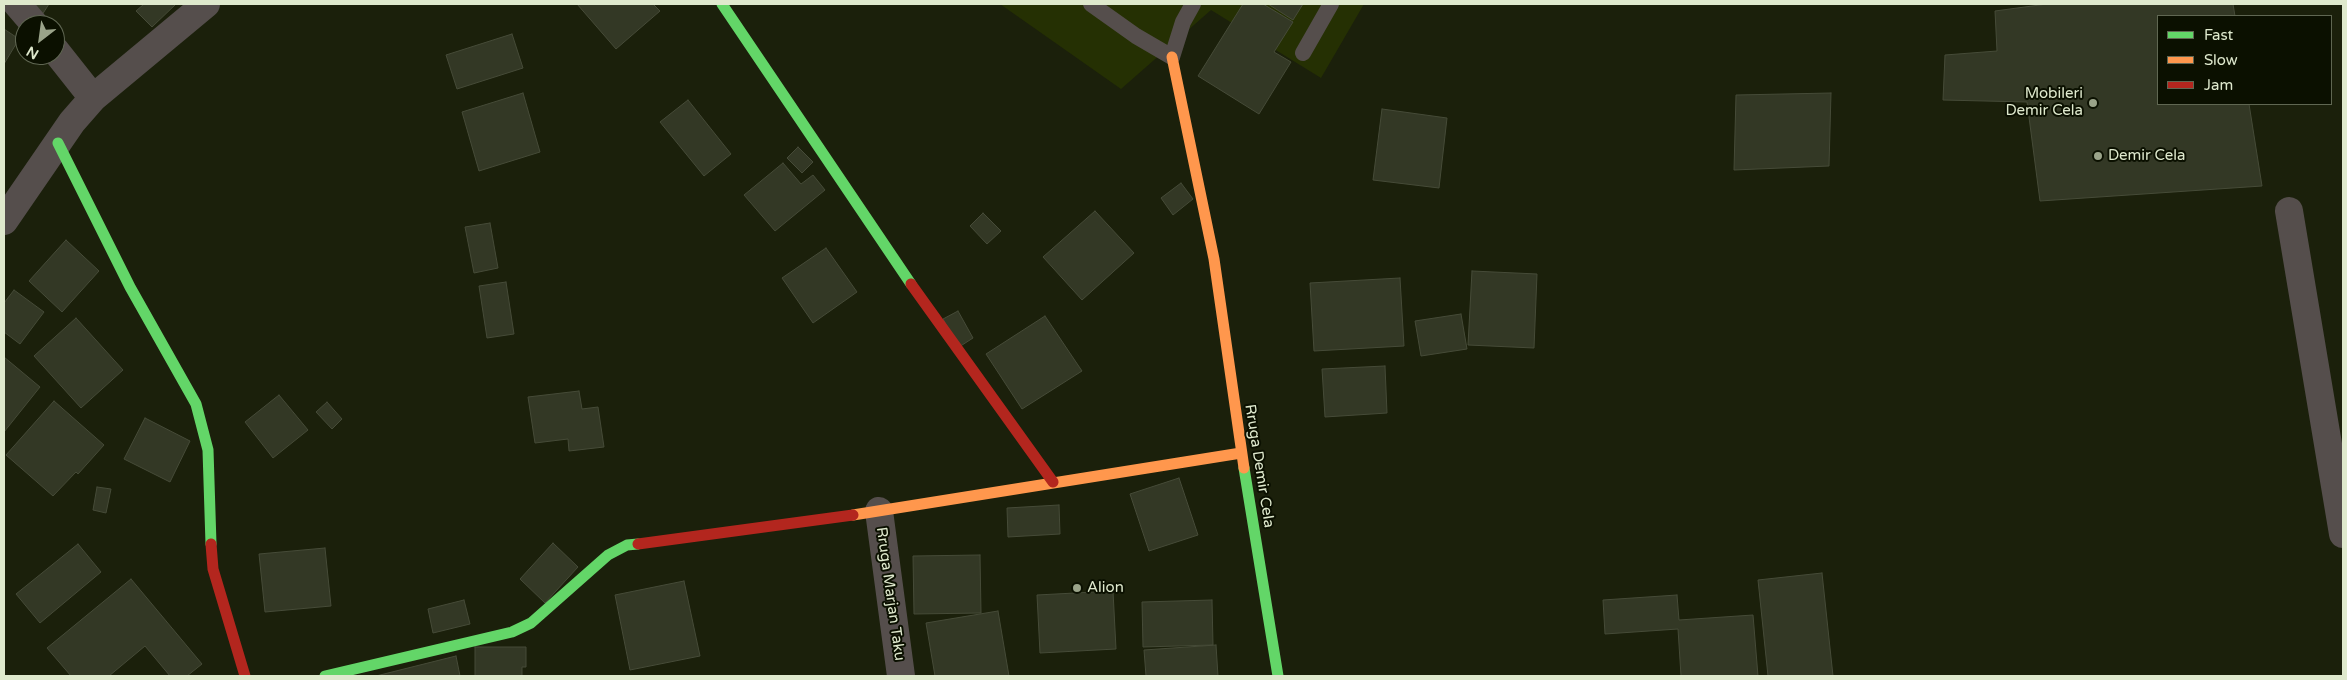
<!DOCTYPE html>
<html>
<head>
<meta charset="utf-8">
<style>
	body { margin:0 }
	#map { position:relative; width:2347px; height:680px; overflow:hidden; background:#1b200b; font-family:"Varela Round",sans-serif }
	canvas { display:block }
	.frame { position:absolute; inset:0; border:5px solid #dfe9cd; pointer-events:none }
	.legend { position:absolute; left:2157px; top:15px; width:175px; height:90px; box-sizing:border-box; background:#0b1000; border:1px solid #606752; margin:0; padding:6px 9px; list-style:none; font-size:15px; color:#dfe9cd }
	.legend li { display:flex; align-items:center; gap:10px; height:25px }
	.legend b { width:25px; border:1px solid #606752 }
	.north { position:absolute; left:15px; top:15px; width:50px; height:50px; box-sizing:border-box; background:#0b1000; border:1px solid #606752; border-radius:50%; rotate:210deg; font-size:14px; font-weight:700; line-height:20px; text-align:center; color:#dfe9cd }
	.north::after { content:''; display:block; margin:auto; width:18px; height:22px; background:#9aa389; clip-path:polygon(50% 0,100% 100%,50% 72%,0 100%) }
</style>
</head>
<body>
<div id="map">
<canvas width="2347" height="680"></canvas>
<div class="frame"></div>
<ul class="legend">
<li><b style="height:6px;background:#63d668"></b>Fast</li>
<li><b style="height:6px;background:#ff974d"></b>Slow</li>
<li><b style="height:6px;background:#b3261e"></b>Jam</li>
</ul>
<div class="north">N</div>
</div>
<script>
const c = document.querySelector('canvas').getContext('2d');
c.lineJoin = 'round';
function fill(path, color) { c.fillStyle = color; c.fill(path, 'evenodd'); }
const toPath = rows => new Path2D(rows.map(r => 'M' + r).join(''));
function stroke(path, color, width, dash) { c.strokeStyle = color; c.lineWidth = width; c.lineCap = dash ? 'butt' : 'round'; c.setLineDash(dash || []); c.stroke(path); }
function label(font, color, halo, rows, align = 'center') {
  c.font = font + ' "Varela Round",sans-serif'; c.lineWidth = 4; c.setLineDash([]); c.textBaseline = 'middle'; c.strokeStyle = halo; c.fillStyle = color; for (const [text, x, y, turn = 0] of rows) {
    c.save(); c.translate(x, y); c.rotate((+turn || 0) * Math.PI / 180); c.textAlign = isNaN(turn) ? turn : align; if (halo) c.strokeText(text, 0, 0); c.fillText(text, 0, 0); c.restore();
  }
}
const built = toPath([
	[1000,4,1364,4,1321,78,1211,10,1121,89]
]);
const building = toPath([
	[30,4,49,4,42,15,30,4],
	[144,4,176,4,152,27,136,11,144,4],
	[577,4,653,4,660,11,616,49,577,4],
	[1243,4,1263,4,1293,22,1274,52,1291,62,1259,114,1198,76,1243,4],
	[1268,4,1303,4,1293,20,1268,4],
	[2047,4,2233,4,2235,16,2158,16,2158,104,2249,104,2262,186,2040,201,2027,102,1943,100,1945,55,1997,51,1995,11,2047,4],
	[4,29,19,39,4,64,4,29],
	[512,34,523,68,457,89,446,55,512,34],
	[523,93,540,152,479,171,462,112,523,93],
	[1831,93,1829,166,1734,170,1736,95,1831,93],
	[688,100,731,154,704,176,660,122,688,100],
	[1382,109,1447,118,1439,188,1373,180,1382,109],
	[798,147,813,162,802,173,787,158,798,147],
	[783,163,801,184,813,175,825,190,775,231,744,195,783,163],
	[1181,183,1193,199,1173,215,1161,198,1181,183],
	[1095,211,1134,253,1082,300,1043,257,1095,211],
	[983,213,1001,231,987,244,970,226,983,213],
	[490,223,498,268,474,273,465,227,490,223],
	[66,240,99,271,62,312,29,281,66,240],
	[826,248,857,292,813,323,782,278,826,248],
	[1472,271,1537,274,1534,348,1468,345,1472,271],
	[1400,278,1404,346,1314,351,1310,283,1400,278],
	[506,282,514,334,487,338,479,286,506,282],
	[14,290,44,312,20,344,4,332,4,303,14,290],
	[958,311,973,338,959,347,943,319,958,311],
	[1461,314,1467,349,1421,356,1415,321,1461,314],
	[1045,316,1082,371,1022,409,986,354,1045,316],
	[76,318,123,370,81,408,34,356,76,318],
	[4,357,40,387,4,432,4,357],
	[1385,366,1387,413,1325,417,1322,369,1385,366],
	[579,391,582,409,598,407,604,447,569,451,568,439,535,443,528,397,579,391],
	[279,395,308,430,273,458,245,422,279,395],
	[54,401,104,445,78,474,76,472,53,496,6,455,54,401],
	[327,402,342,419,332,429,316,412,327,402],
	[145,418,190,441,170,482,124,459,145,418],
	[1179,478,1198,535,1149,551,1130,494,1179,478],
	[97,487,111,489,106,513,93,510,97,487],
	[1059,505,1060,534,1008,537,1007,508,1059,505],
	[553,543,578,567,545,603,520,579,553,543],
	[78,544,101,572,40,623,16,594,78,544],
	[325,548,331,606,265,612,259,554,325,548],
	[980,555,981,613,914,614,913,556,980,555],
	[1822,573,1833,676,1768,676,1758,580,1822,573],
	[131,579,202,664,187,676,170,676,145,646,109,676,71,676,47,648,131,579],
	[684,581,700,656,630,670,615,595,684,581],
	[1113,591,1116,649,1040,653,1037,595,1113,591],
	[1677,595,1679,620,1753,615,1758,676,1681,676,1678,629,1605,634,1603,600,1677,595],
	[464,600,470,624,433,633,428,609,464,600],
	[1212,600,1213,645,1143,647,1142,602,1212,600],
	[998,611,1009,676,935,676,926,623,998,611],
	[1216,645,1218,676,1146,676,1144,650,1216,645],
	[475,647,526,647,526,667,522,667,522,676,475,676,475,647],
	[456,656,460,676,376,676,456,656]
]);
const lane = toPath([
	[1091,4,1136,36,1172,57,1183,22,1193,4],
	[1303,53,1331,4]
]);
const street = toPath([
	[17,4,35,25],
	[55,50,93,98],
	[2289,211,2343,534],
	[4,221,72,122,93,98,206,4],
	[879,511,901,676]
]);
const fast = toPath([
	[722,4,911,284],
	[58,143,130,287,196,404,208,450,211,544],
	[1244,468,1278,676],
	[325,676,512,632,531,623,608,555,627,545,638,544]
]);
const slow = toPath([
	[1172,57,1214,259,1244,468],
	[853,515,1241,453]
]);
const jam = toPath([
	[911,284,1053,482],
	[211,544,213,569,245,676],
	[638,544,853,515]
]);
const markers = [
	[2093,103,5,"#9aa389"],
	[2098,156,5,"#9aa389"],
	[1077,588,5,"#9aa389"]
];
const poiNames = [
	["Mobileri",2083,94,"right"],
	["Demir Cela",2083,111,"right"],
	["Demir Cela",2108,156],
	["Alion",1087,588]
];
const streetNames = [
	["Rruga Demir Cela",1259,466,81],
	["Rruga Marjan Taku",890,594,82]
];
fill(built, '#253003');
fill(building, '#333825');
stroke(building, '#464b38', 1);
stroke(lane, '#554e4c', 16);
stroke(street, '#554e4c', 28);
stroke(fast, '#63d668', 11);
stroke(slow, '#ff974d', 11);
stroke(jam, '#b3261e', 11);
for (const [x, y, r, color] of markers) { const dot = new Path2D(); dot.arc(x, y, r, 0, 2 * Math.PI); c.fillStyle = color; c.fill(dot); stroke(dot, '#0b1000', 2); }
label('15px', '#dfe9cd', '#0b1000', poiNames, 'left');
label('15px', '#dfe9cd', '#0b1000', streetNames);
</script>
</body>
</html>
